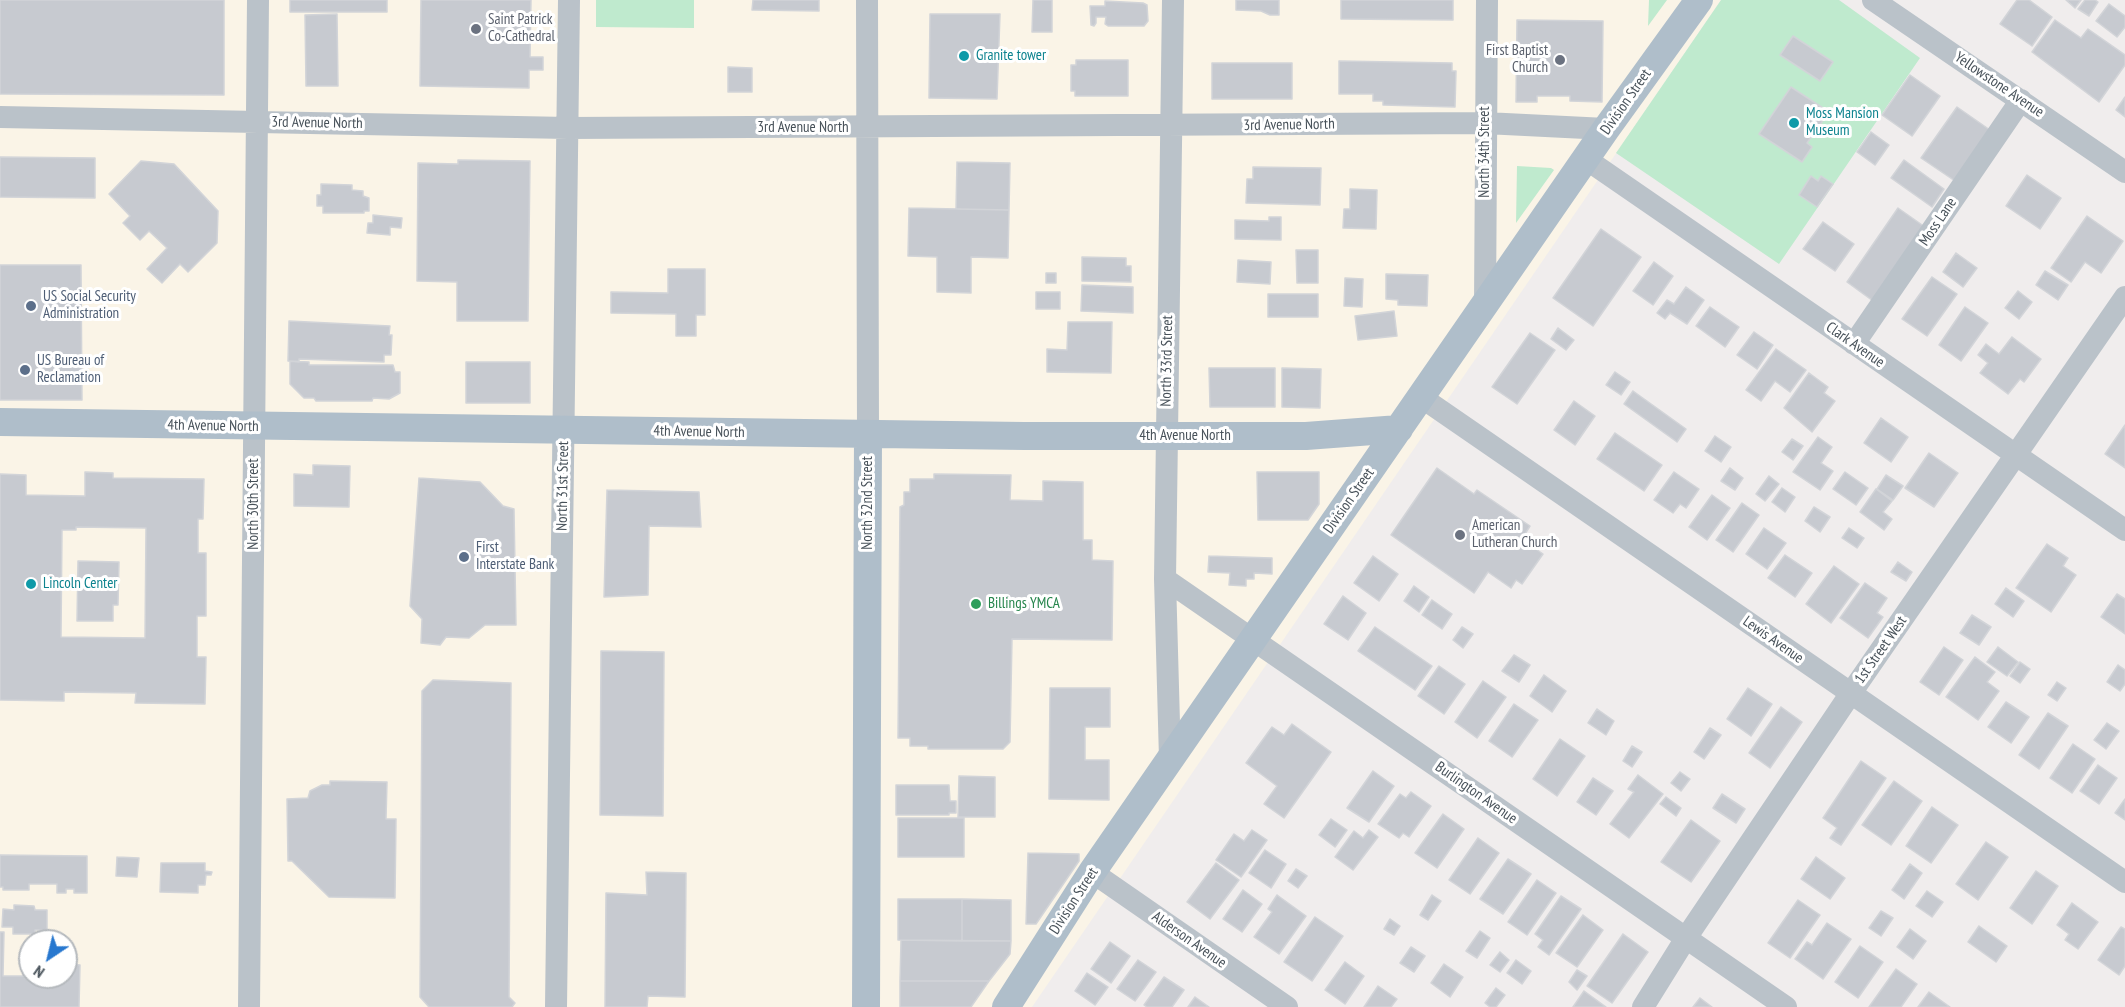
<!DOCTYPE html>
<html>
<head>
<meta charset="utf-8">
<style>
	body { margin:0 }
	#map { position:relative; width:2125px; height:1007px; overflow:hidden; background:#f0eded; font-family:"PT Sans Narrow",sans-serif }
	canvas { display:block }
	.north { position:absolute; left:18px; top:929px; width:60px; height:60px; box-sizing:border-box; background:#fff; border:2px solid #b5b9bd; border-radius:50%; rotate:215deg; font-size:16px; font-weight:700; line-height:24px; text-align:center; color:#475159 }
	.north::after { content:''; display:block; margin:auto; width:21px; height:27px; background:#2878cf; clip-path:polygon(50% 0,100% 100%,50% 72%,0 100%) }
</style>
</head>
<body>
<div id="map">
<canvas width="2125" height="1007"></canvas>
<div class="north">N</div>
</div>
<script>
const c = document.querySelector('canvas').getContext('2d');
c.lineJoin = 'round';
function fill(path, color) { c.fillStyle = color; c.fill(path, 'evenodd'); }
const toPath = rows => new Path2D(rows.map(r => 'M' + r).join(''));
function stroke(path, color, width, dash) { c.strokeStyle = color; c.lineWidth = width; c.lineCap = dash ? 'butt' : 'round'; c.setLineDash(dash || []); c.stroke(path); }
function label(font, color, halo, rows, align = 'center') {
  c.font = font + ' "PT Sans Narrow",sans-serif'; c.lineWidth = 6; c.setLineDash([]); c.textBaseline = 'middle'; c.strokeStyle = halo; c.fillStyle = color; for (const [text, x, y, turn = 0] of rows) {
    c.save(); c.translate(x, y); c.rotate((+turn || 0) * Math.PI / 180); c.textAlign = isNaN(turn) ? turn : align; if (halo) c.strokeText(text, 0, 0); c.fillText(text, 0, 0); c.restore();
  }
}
const commercial = toPath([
	[0,0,1721,0,1032,1007,0,1007],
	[30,941,66,941,66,977,30,977]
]);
const green = toPath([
	[596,0,694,0,694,28,596,27],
	[1649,0,1667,0,1648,26],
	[1721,0,1839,0,1920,58,1779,264,1616,153],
	[1517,166,1551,168,1554,170,1516,223]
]);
const building = toPath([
	[0,0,224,0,224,95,0,94,0,0],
	[290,0,387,0,387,12,290,12,290,0],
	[421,0,531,0,530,57,543,57,543,70,529,70,529,88,420,86,421,0],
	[753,0,819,0,819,11,752,10,753,0],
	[1033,0,1052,0,1052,32,1032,32,1033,0],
	[1236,0,1279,0,1279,15,1270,15,1261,11,1236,10,1236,0],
	[1341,0,1453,0,1453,20,1341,19,1341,0],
	[2017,0,2029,0,2052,17,2032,46,2000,24,2017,0],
	[2066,0,2081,0,2075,8,2066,0],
	[2085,0,2095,0,2098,2,2089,16,2078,9,2085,0],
	[1105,1,1143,3,1147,5,1148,21,1144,26,1108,26,1105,24,1106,17,1096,17,1096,23,1094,26,1091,25,1090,6,1105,6,1105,1],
	[2109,4,2125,16,2125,27,2117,37,2096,21,2109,4],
	[337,14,338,86,306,86,305,15,337,14],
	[930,14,1000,14,997,99,929,98,930,14],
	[1517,20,1603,21,1602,102,1570,101,1570,96,1537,96,1537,102,1516,102,1517,20],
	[2055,20,2081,38,2088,29,2125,55,2125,65,2099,102,2032,52,2055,20],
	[1793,36,1833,62,1820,81,1780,55,1793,36],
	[1076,60,1128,60,1128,96,1075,96,1075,91,1071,91,1071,65,1076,65,1076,60],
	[1339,61,1452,63,1452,71,1456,71,1455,107,1383,105,1383,101,1373,101,1373,94,1339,94,1339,61],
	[1212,63,1292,63,1292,99,1212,99,1212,63],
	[728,67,752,68,752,92,728,92,728,67],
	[1910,75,1940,96,1912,136,1882,115,1910,75],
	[1791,87,1829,112,1807,143,1812,147,1802,162,1759,134,1791,87],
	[2125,97,2125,117,2116,110,2125,97],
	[1957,107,1990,130,1955,181,1921,158,1957,107],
	[1871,132,1889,145,1875,165,1857,152,1871,132],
	[0,157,95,158,95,198,0,197,0,157],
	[458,160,530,161,528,321,457,321,457,282,417,281,418,163,458,164,458,160],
	[1904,160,1944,189,1932,207,1891,178,1904,160],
	[141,161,174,164,218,211,217,243,188,272,180,264,162,283,147,269,167,248,149,231,140,240,123,223,130,216,109,194,141,161],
	[957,162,1010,163,1009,210,956,209,957,162],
	[1253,167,1321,168,1320,205,1246,203,1247,179,1253,179,1253,167],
	[2027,175,2061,198,2040,229,2006,206,2027,175],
	[1811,176,1818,181,1821,176,1833,184,1817,207,1799,195,1811,176],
	[321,184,352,185,352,190,363,191,363,196,369,198,369,211,364,211,364,213,323,213,323,206,317,206,317,195,321,195,321,184],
	[1350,189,1377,190,1376,229,1343,228,1344,209,1350,209,1350,189],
	[909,208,1009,210,1008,258,971,257,971,293,937,292,937,257,908,256,909,208],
	[1898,208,1925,227,1873,301,1847,282,1898,208],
	[373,215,402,218,401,228,390,227,390,235,367,233,368,223,373,223,373,215],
	[2087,216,2123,241,2101,273,2085,262,2071,282,2051,268,2087,216],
	[1269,217,1281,217,1281,240,1235,239,1235,220,1269,221,1269,217],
	[1823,222,1854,244,1835,271,1803,249,1823,222],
	[1601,229,1641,257,1593,326,1553,298,1601,229],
	[1296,250,1318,250,1318,283,1297,283,1296,250],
	[1956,253,1977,268,1963,287,1943,272,1956,253],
	[1082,257,1126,258,1126,266,1131,266,1131,282,1082,281,1082,257],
	[1238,260,1271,262,1270,284,1237,282,1238,260],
	[1654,262,1673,276,1653,305,1633,291,1654,262],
	[0,265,81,265,82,400,0,400,0,265],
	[668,269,705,269,705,315,696,315,696,336,676,336,676,314,611,313,611,292,668,293,668,269],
	[2045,271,2068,285,2058,300,2036,285,2045,271],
	[1046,273,1056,273,1056,283,1046,283,1046,273],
	[1386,274,1428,275,1427,306,1398,305,1398,300,1386,299,1386,274],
	[1932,277,1957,294,1927,336,1902,319,1932,277],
	[1345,278,1363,279,1362,307,1344,306,1345,278],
	[1082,285,1133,287,1133,313,1081,311,1082,285],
	[1686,287,1704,300,1687,324,1670,313,1665,319,1657,313,1667,300,1674,304,1686,287],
	[2018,291,2032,302,2019,319,2005,308,2018,291],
	[1036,292,1060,292,1060,309,1036,309,1036,292],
	[1268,294,1318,294,1318,317,1268,317,1268,294],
	[1710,307,1739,327,1725,347,1696,326,1710,307],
	[1965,307,1988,323,1961,361,1939,345,1965,307],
	[1394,311,1397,336,1358,340,1355,316,1394,311],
	[289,321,390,326,389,335,392,335,391,355,384,355,384,362,299,359,299,362,288,361,289,321],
	[1068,322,1112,322,1111,373,1047,372,1047,349,1067,350,1068,322],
	[1558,328,1574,340,1566,350,1551,339,1558,328],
	[1754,332,1773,345,1757,369,1737,355,1754,332],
	[1530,333,1555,350,1517,404,1492,387,1530,333],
	[2012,337,2041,359,2024,382,2020,379,2008,394,1980,373,1988,363,1978,355,1986,344,1999,354,2012,337],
	[1776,349,1806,370,1790,392,1775,381,1761,401,1746,390,1776,349],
	[290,361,309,362,309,365,393,365,395,372,400,372,400,393,389,399,373,398,372,401,316,401,314,398,304,398,290,384,290,361],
	[466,362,530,362,530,403,466,403,466,362],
	[1209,368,1275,368,1275,407,1210,407,1209,368],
	[1282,368,1321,369,1320,408,1282,407,1282,368],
	[1615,372,1630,382,1621,395,1606,385,1615,372],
	[1809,373,1828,387,1824,393,1835,401,1812,432,1784,408,1809,373],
	[1633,391,1686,429,1677,442,1624,404,1633,391],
	[1574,401,1595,416,1575,445,1554,430,1574,401],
	[1881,418,1908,437,1891,462,1864,443,1881,418],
	[2125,425,2125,468,2105,454,2125,425],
	[1615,433,1662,465,1644,491,1597,459,1615,433],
	[1715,436,1731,447,1721,462,1705,451,1715,436],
	[1818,437,1832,447,1821,463,1833,471,1820,490,1793,472,1818,437],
	[1792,439,1803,446,1793,460,1782,452,1792,439],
	[1929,453,1958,473,1934,507,1905,488,1929,453],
	[313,465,350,466,349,507,294,506,294,474,313,475,313,465],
	[1437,468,1474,494,1477,490,1530,526,1522,539,1543,554,1522,584,1516,580,1511,588,1488,572,1474,593,1391,535,1437,468],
	[1730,468,1743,478,1735,490,1721,481,1730,468],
	[85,472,113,473,113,478,204,479,203,519,198,519,198,553,206,553,206,616,197,616,197,657,206,657,205,704,135,703,136,693,64,692,64,701,0,700,0,474,26,475,26,495,85,496,85,472],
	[76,527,146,528,145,638,61,637,62,530,76,530,76,527],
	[1257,472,1319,472,1319,504,1308,520,1258,520,1257,472],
	[1674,472,1699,489,1686,508,1680,504,1673,513,1654,500,1674,472],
	[1845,472,1868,488,1856,505,1833,489,1845,472],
	[934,474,1011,475,1010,500,1043,501,1043,481,1083,482,1083,540,1092,540,1092,560,1113,561,1112,640,1012,639,1010,742,1003,749,928,749,928,746,910,746,910,738,898,738,900,507,904,505,904,492,910,492,910,479,934,479,934,474],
	[1886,475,1903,486,1893,500,1877,489,1886,475],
	[1769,476,1779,484,1765,501,1756,494,1769,476],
	[419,478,480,482,503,506,514,509,516,625,485,625,469,638,446,637,440,645,421,643,422,619,410,606,419,478],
	[1782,488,1795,497,1785,512,1772,502,1782,488],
	[1876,489,1892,501,1883,512,1892,519,1884,530,1860,512,1876,489],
	[607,490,699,492,701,527,649,526,648,595,604,597,607,490],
	[1712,495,1730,508,1707,540,1689,527,1712,495],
	[1742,503,1759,515,1733,552,1716,540,1742,503],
	[1814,507,1830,517,1820,532,1805,521,1814,507],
	[1764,528,1786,543,1767,569,1746,554,1764,528],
	[1849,528,1864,538,1857,548,1842,538,1849,528],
	[2047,544,2068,558,2063,566,2076,575,2051,612,2016,588,2047,544],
	[1785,555,1812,573,1795,597,1768,578,1785,555],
	[1209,556,1272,558,1272,574,1254,573,1254,579,1246,579,1246,586,1229,585,1230,573,1208,572,1209,556],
	[1373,556,1398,574,1379,601,1354,583,1373,556],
	[78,561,119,562,118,605,113,605,113,621,77,621,78,561],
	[1898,562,1912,572,1906,581,1891,572,1898,562],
	[1834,566,1859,584,1831,623,1806,604,1834,566],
	[1865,583,1887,598,1877,613,1883,617,1868,638,1840,618,1865,583],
	[1414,586,1429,597,1419,612,1404,601,1414,586],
	[2006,588,2024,601,2013,617,1995,604,2006,588],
	[2117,594,2125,599,2125,634,2101,617,2117,594],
	[1343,596,1366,613,1348,640,1324,624,1343,596],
	[1432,600,1452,614,1442,629,1422,615,1432,600],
	[1972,615,1991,627,1979,645,1960,633,1972,615],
	[1375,627,1432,666,1415,690,1358,651,1375,627],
	[1462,627,1473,634,1463,648,1453,640,1462,627],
	[1944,647,1963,660,1939,695,1920,682,1944,647],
	[1998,647,2018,662,2007,676,1987,662,1998,647],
	[601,651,664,652,663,816,600,815,601,651],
	[1514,655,1530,665,1519,682,1502,671,1514,655],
	[1975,657,1995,672,1987,682,1999,691,1978,720,1946,697,1975,657],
	[2020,662,2030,669,2020,683,2010,676,2020,662],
	[2118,665,2125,670,2125,684,2120,691,2107,682,2118,665],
	[1439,666,1465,684,1444,714,1418,696,1439,666],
	[1544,675,1566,691,1552,712,1530,696,1544,675],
	[433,680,511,683,509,997,515,1003,512,1007,429,1007,420,997,422,691,433,680],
	[1483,681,1506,697,1477,738,1455,722,1483,681],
	[2057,682,2066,688,2057,701,2048,695,2057,682],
	[1050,688,1110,688,1110,727,1085,727,1085,760,1109,760,1109,800,1049,799,1050,688],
	[1748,688,1772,704,1751,736,1727,719,1748,688],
	[2006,702,2029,717,2011,743,1988,727,2006,702],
	[1514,704,1538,720,1512,757,1489,741,1514,704],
	[1781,707,1802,722,1770,768,1749,753,1781,707],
	[1597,709,1614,721,1606,735,1588,723,1597,709],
	[2048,713,2068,726,2039,769,2019,755,2048,713],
	[2107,723,2119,731,2106,749,2094,740,2107,723],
	[1292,724,1331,752,1284,818,1264,804,1277,786,1246,763,1272,727,1284,735,1292,724],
	[1710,728,1721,735,1704,759,1694,752,1710,728],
	[1560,739,1585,756,1557,796,1533,779,1560,739],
	[2073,744,2095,759,2072,793,2050,778,2073,744],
	[1632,746,1642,752,1632,767,1623,761,1632,746],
	[1861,761,1886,778,1841,845,1830,838,1837,828,1823,818,1861,761],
	[2098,765,2117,778,2099,804,2080,791,2098,765],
	[1373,771,1394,786,1369,822,1347,808,1373,771],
	[1680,772,1690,779,1681,791,1671,783,1680,772],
	[1638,775,1663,794,1629,838,1610,824,1634,792,1628,789,1638,775],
	[959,776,995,777,995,817,958,817,959,776],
	[1593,778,1613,791,1596,815,1577,802,1593,778],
	[330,781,387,782,386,819,396,819,395,898,329,897,292,861,288,861,287,799,308,798,310,791,322,785,330,785,330,781],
	[1894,781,1922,801,1891,845,1862,825,1894,781],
	[896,785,949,785,950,801,956,801,956,813,949,813,949,815,896,815,896,785],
	[1411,792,1431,806,1409,837,1403,833,1399,838,1378,824,1400,794,1406,798,1411,792],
	[1722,794,1745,809,1736,823,1713,808,1722,794],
	[1666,797,1681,808,1676,816,1660,804,1666,797],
	[2125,799,2125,820,2115,813,2125,799],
	[1932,807,1958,825,1931,863,1906,846,1932,807],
	[1443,814,1464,829,1437,868,1415,853,1443,814],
	[898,818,964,818,964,857,898,857,898,818],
	[1331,819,1347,830,1335,847,1319,835,1331,819],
	[1691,820,1720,841,1691,882,1661,862,1691,820],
	[1252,830,1267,840,1241,877,1216,860,1234,834,1244,841,1252,830],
	[1369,830,1378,837,1353,870,1335,857,1354,831,1363,838,1369,830],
	[1478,838,1499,853,1470,894,1449,880,1478,838],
	[1986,842,2008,857,1978,900,1956,884,1986,842],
	[1265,850,1286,864,1271,888,1249,873,1265,850],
	[1028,853,1079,854,1079,861,1036,924,1026,924,1028,853],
	[0,855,87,856,87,893,74,893,74,889,66,889,66,893,57,893,57,884,29,884,29,890,3,890,3,887,0,887,0,855],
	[117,857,139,858,137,877,116,876,117,857],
	[1816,857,1845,878,1830,899,1801,879,1816,857],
	[1508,859,1531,874,1503,914,1480,899,1508,859],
	[161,863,205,863,205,871,212,872,211,875,206,875,205,885,198,885,198,893,160,892,161,863],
	[1216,863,1239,880,1210,919,1187,902,1216,863],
	[1910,864,1922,873,1904,899,1892,890,1910,864],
	[1296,869,1307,876,1298,888,1288,881,1296,869],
	[2036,871,2058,886,2032,924,2010,908,2036,871],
	[646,872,686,873,685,997,648,996,647,1007,605,1007,606,893,647,895,646,872],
	[1537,880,1556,893,1527,935,1508,922,1537,880],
	[1243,890,1262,904,1242,932,1223,919,1243,890],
	[1927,891,1943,902,1932,917,1916,906,1927,891],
	[1277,895,1306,916,1279,954,1254,937,1272,912,1268,909,1277,895],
	[1432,895,1441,901,1428,920,1420,915,1432,895],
	[1561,896,1581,909,1549,955,1538,947,1543,940,1535,934,1561,896],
	[898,899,962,899,962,941,898,940,898,899],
	[962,899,1011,900,1011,941,962,941,962,899],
	[1798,900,1820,915,1790,958,1768,943,1798,900],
	[2072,903,2098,922,2078,949,2065,940,2069,934,2057,925,2072,903],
	[14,905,34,906,35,910,47,910,47,930,35,930,35,934,13,934,13,927,2,927,3,909,14,910,14,905],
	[1881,911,1893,918,1881,936,1869,928,1881,911],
	[1583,915,1603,930,1577,967,1556,953,1583,915],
	[1315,917,1343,936,1312,981,1284,962,1315,917],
	[1390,919,1400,926,1394,935,1384,929,1390,919],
	[1827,923,1851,939,1823,979,1795,959,1807,942,1812,945,1827,923],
	[1979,926,2007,946,1996,962,1968,942,1979,926],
	[2121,927,2125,929,2125,966,2119,975,2098,960,2121,927],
	[1910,929,1926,941,1913,959,1897,947,1910,929],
	[1480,931,1490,938,1477,958,1466,951,1480,931],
	[0,932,4,932,3,976,23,976,23,947,30,948,30,977,66,977,66,964,80,965,79,1007,0,1007,0,932],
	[1623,934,1648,952,1612,1003,1587,986,1623,934],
	[901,940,1011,941,1010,954,989,981,900,981,901,940],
	[1110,942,1130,956,1111,983,1091,969,1110,942],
	[1860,946,1883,962,1858,998,1835,982,1860,946],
	[1411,947,1425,956,1414,972,1400,963,1411,947],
	[1500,952,1509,960,1500,972,1490,965,1500,952],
	[1138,960,1156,972,1135,1001,1117,989,1138,960],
	[1516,960,1531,971,1522,984,1507,973,1516,960],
	[1345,962,1364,976,1345,1004,1325,990,1345,962],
	[1444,964,1463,977,1450,997,1431,983,1444,964],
	[1896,969,1917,984,1901,1007,1869,1007,1896,969],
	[1577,970,1587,976,1577,990,1569,982,1577,970],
	[1087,973,1108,987,1095,1005,1075,991,1087,973],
	[1164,977,1184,990,1172,1007,1147,1007,1144,1005,1164,977],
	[900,981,989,981,971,1007,900,1007,900,981],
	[1378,986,1397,999,1391,1007,1364,1007,1378,986],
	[1496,988,1505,995,1496,1007,1490,1007,1485,1003,1496,988],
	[1584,991,1606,1007,1573,1007,1584,991],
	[1929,992,1950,1007,1918,1007,1929,992],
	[1195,997,1209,1007,1188,1007,1195,997],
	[1700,998,1712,1007,1693,1007,1700,998]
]);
const minor = toPath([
	[867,0,868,434],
	[1873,0,2125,172],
	[0,117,568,128,1485,123,1606,129],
	[1586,159,2125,530],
	[1485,305,1487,0],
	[1854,344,2021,100],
	[1421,397,2125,882],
	[1165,579,1786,1007],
	[1170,759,1165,579,1173,0],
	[1092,872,1287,1007],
	[249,1007,258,0],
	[556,1007,569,0],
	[1643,1007,1686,938,1851,693,2125,297]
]);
const major = toPath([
	[0,422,1024,436,1306,436,1399,429],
	[866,1007,868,434],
	[1006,1007,1092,872,1606,129,1699,0]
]);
const markers = [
	[476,29,6,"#6b7280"],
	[964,56,6,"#0f9aa8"],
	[1560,60,6,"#6b7280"],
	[1794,123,6,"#0f9aa8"],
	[31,306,6,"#5c6f8a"],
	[25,370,6,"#5c6f8a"],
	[1460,535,6,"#6b7280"],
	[464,557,6,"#5c6f8a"],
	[31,584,6,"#0f9aa8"],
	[976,604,6,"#2e9e5b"]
];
const worshipNames = [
	["Saint Patrick",488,20],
	["Co-Cathedral",488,37],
	["First Baptist",1548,51,"right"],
	["Church",1548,68,"right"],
	["American",1472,526],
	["Lutheran Church",1472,543]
];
const cultureNames = [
	["Granite tower",976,56],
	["Moss Mansion",1806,114],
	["Museum",1806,131],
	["Lincoln Center",43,584]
];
const streetNames = [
	["Yellowstone Avenue",1999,85,34],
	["Division Street",1626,102,-55],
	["3rd Avenue North",317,123,1],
	["3rd Avenue North",1289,125,-1],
	["3rd Avenue North",803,128],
	["North 34th Street",1485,152,-90],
	["Moss Lane",1938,222,-56],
	["Clark Avenue",1855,345,35],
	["North 33rd Street",1167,361,-89],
	["4th Avenue North",213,426,1],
	["4th Avenue North",699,432,1],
	["4th Avenue North",1185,436],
	["North 31st Street",563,486,-89],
	["Division Street",1349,501,-55],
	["North 32nd Street",868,503,-90],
	["North 30th Street",254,504,-90],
	["Lewis Avenue",1773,640,35],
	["1st Street West",1881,650,-55],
	["Burlington Avenue",1476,793,35],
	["Division Street",1074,901,-57],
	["Alderson Avenue",1189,940,35]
];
const serviceNames = [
	["US Social Security",43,297],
	["Administration",43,314],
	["US Bureau of",37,361],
	["Reclamation",37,378],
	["First",476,548],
	["Interstate Bank",476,565]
];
const leisureNames = [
	["Billings YMCA",988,604]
];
fill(commercial, '#faf4e7');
fill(green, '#bfeace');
fill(building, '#c7cad0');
stroke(building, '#d2d4d8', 1.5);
stroke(minor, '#bac2c9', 22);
stroke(major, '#afbeca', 28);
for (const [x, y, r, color] of markers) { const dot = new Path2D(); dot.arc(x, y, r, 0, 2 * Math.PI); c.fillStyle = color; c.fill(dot); stroke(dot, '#fff', 2); }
label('15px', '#5b616d', '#fff', worshipNames, 'left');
label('15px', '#0d838f', '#fff', cultureNames, 'left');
label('15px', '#475159', '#fff', streetNames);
label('15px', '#4e5e75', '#fff', serviceNames, 'left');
label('15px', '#27864d', '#fff', leisureNames, 'left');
</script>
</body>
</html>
